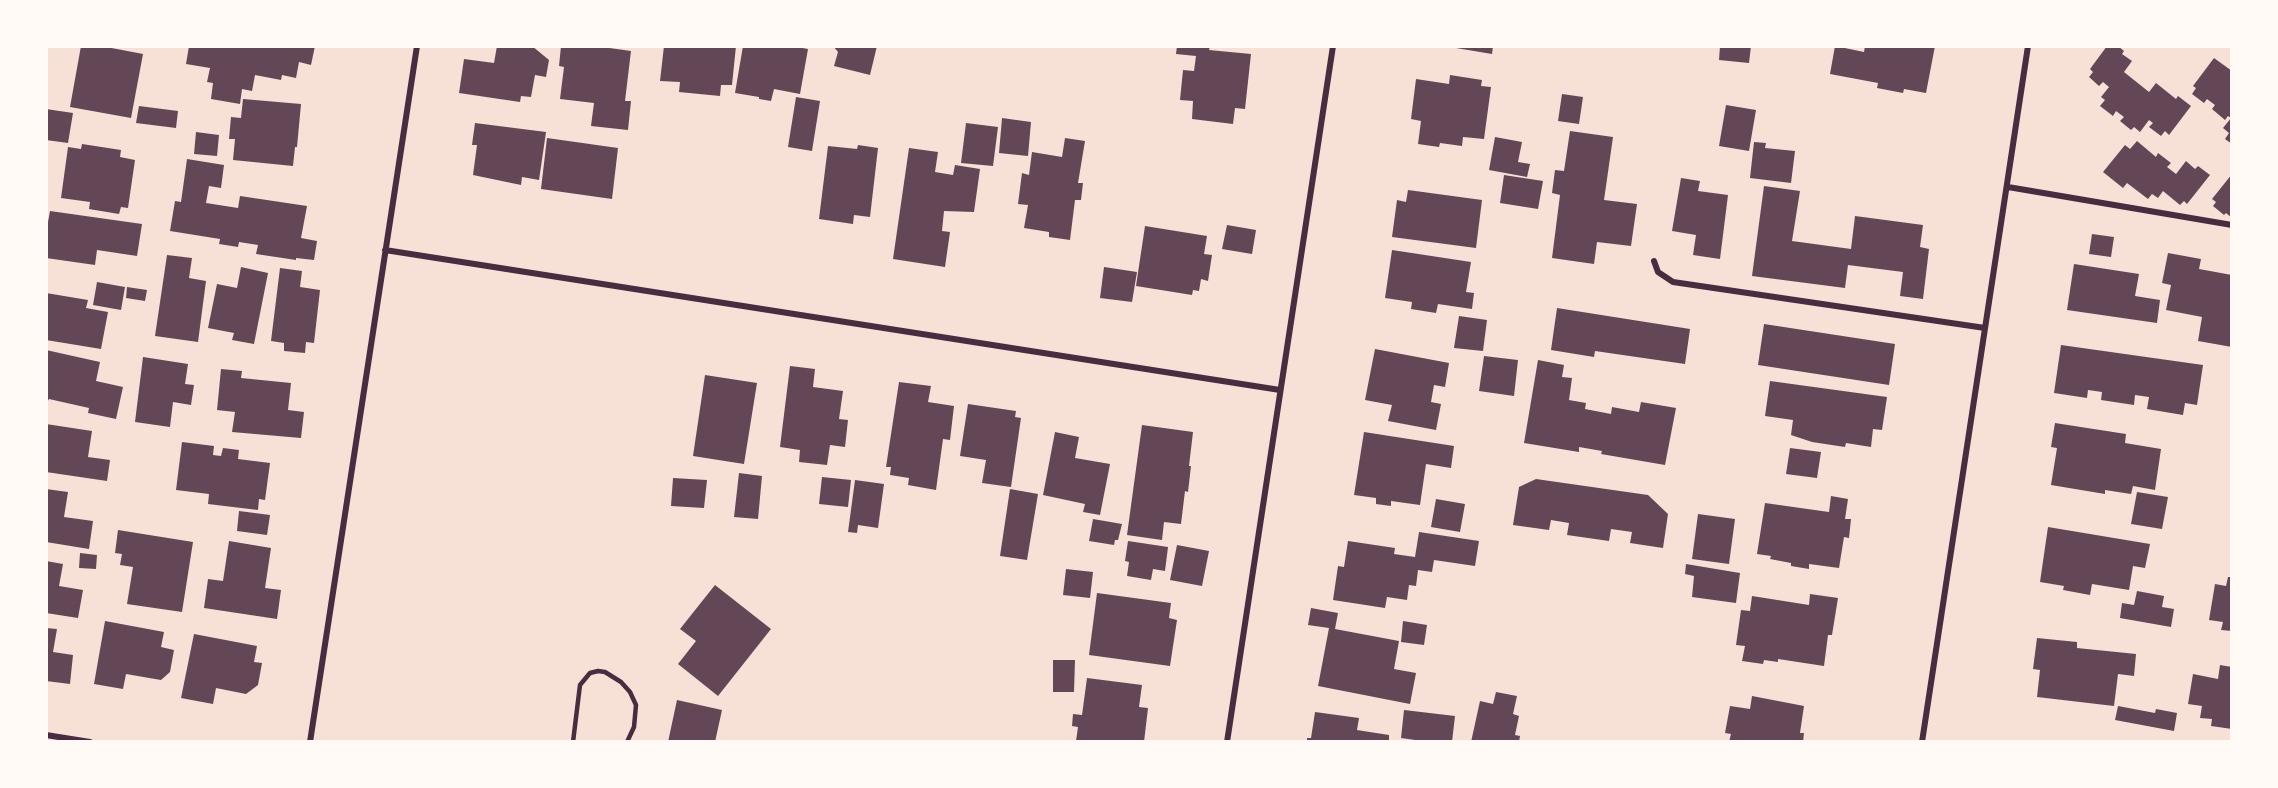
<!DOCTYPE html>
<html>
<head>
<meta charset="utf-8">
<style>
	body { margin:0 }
	#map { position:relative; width:2278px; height:788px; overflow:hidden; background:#f7e1d7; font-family:"Source Sans 3",sans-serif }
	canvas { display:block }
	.frame { position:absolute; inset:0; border:48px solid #fffaf5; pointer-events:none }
</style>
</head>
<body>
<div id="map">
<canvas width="2278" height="788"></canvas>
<div class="frame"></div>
</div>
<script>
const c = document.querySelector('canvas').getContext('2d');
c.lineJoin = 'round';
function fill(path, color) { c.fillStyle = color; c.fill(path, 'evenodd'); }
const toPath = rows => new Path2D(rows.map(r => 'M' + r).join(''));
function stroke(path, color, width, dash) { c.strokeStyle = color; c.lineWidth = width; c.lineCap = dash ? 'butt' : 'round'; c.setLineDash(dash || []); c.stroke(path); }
const building = toPath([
	[81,46,101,46,143,54,131,118,70,107],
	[189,46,315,46,311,65,299,62,296,78,282,75,281,80,255,75,252,91,242,89,240,104,211,99,213,83,207,82,210,68,186,64],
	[497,46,532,46,549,60,546,77,535,75,531,97,521,96,520,102,459,93,464,59,494,63],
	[561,46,595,46,631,51,625,101,631,101,628,130,591,126,594,103,560,99,564,67,559,66],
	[664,46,736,46,732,85,721,85,720,96,679,92,680,82,660,81],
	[743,46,792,46,808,49,800,94,774,89,771,101,759,99,759,97,735,93],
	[833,46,877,46,870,75,834,66,838,52],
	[1177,46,1210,46,1209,50,1251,54,1245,109,1235,108,1233,124,1192,119,1193,101,1180,100,1183,70,1194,71,1196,56,1176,54],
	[1444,46,1493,46,1492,54],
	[1720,46,1751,46,1749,63,1719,60],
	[1835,46,1864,52,1865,46,1935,46,1926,93,1904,89,1903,93,1877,88,1878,83,1830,74],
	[2107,46,2118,46,2124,51,2122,54,2132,61,2124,72,2149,92,2156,83,2176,99,2178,96,2191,106,2169,135,2165,131,2161,136,2149,127,2153,123,2149,120,2140,132,2134,127,2131,130,2120,121,2124,117,2116,111,2113,116,2100,106,2105,100,2101,97,2109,87,2103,82,2099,86,2089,77,2093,72,2090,69],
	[2214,58,2232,71,2232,144,2225,139,2229,133,2223,128,2231,118,2228,116,2225,120,2212,109,2215,105,2207,99,2204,103,2192,94,2196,88,2193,86],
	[1450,75,1482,80,1481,86,1491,87,1484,139,1463,137,1462,146,1440,143,1439,147,1418,144,1421,121,1411,119,1416,79,1449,84],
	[1562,94,1583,97,1579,124,1558,121],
	[796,97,820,101,812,151,788,147],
	[243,99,301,104,297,147,295,147,293,166,233,160,235,139,229,139,231,117,241,118],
	[1726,105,1756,110,1749,151,1719,146],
	[139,106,178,111,176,128,136,123],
	[46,109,73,113,68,143,46,140],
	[1002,118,1031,122,1028,156,999,153],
	[475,123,546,132,539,180,522,177,521,185,473,175,477,145,472,145],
	[966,123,998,127,993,166,961,163],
	[1570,131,1613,137,1604,200,1637,204,1631,246,1597,242,1594,264,1552,258,1560,195,1552,193,1555,170,1564,171],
	[196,132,219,135,217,156,194,154],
	[1495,137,1522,142,1518,162,1530,164,1527,177,1489,170],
	[547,138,618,148,612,199,541,189],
	[1065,138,1085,141,1078,183,1083,183,1081,200,1075,200,1070,240,1049,237,1049,232,1024,228,1028,205,1018,204,1022,173,1029,175,1032,152,1062,157],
	[2137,141,2156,157,2158,153,2171,163,2167,167,2176,174,2186,161,2195,169,2198,166,2210,175,2187,204,2184,201,2180,205,2163,191,2158,198,2152,194,2148,199,2127,183,2123,188,2103,172,2125,145,2130,149],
	[1754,142,1766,143,1765,148,1795,151,1791,183,1750,178],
	[82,144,121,150,120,157,135,160,128,208,121,207,119,214,89,209,90,202,61,198,68,147,81,149],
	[858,145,878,148,870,217,854,215,853,224,819,219,828,146,857,149],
	[909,148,938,152,935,172,953,175,955,165,980,169,974,212,944,211,942,231,950,232,945,267,893,259],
	[187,159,224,165,221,188,209,186,206,203,238,208,240,196,307,206,301,238,317,241,314,260,296,258,296,260,256,254,258,245,239,242,238,247,219,244,220,239,170,231,175,201,181,202],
	[2232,174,2232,218,2226,213,2224,215,2213,206,2216,202,2212,199],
	[1504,175,1543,181,1538,209,1500,203],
	[1681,178,1700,181,1698,191,1728,195,1720,259,1693,255,1696,235,1672,231],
	[1764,186,1800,191,1792,241,1851,249,1855,216,1923,225,1920,247,1929,249,1923,299,1900,296,1903,272,1848,265,1845,288,1752,276],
	[1408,190,1482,200,1476,248,1392,237,1397,200,1406,202],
	[50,211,142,224,137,256,97,250,95,265,46,258,46,233],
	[1227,225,1256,230,1252,254,1222,249],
	[1145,226,1207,236,1204,254,1212,255,1208,281,1201,279,1199,291,1193,290,1192,295,1136,286],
	[2092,234,2114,237,2111,257,2089,254],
	[1392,250,1471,262,1466,292,1474,293,1472,309,1438,304,1436,313,1411,309,1412,302,1385,298],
	[2168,253,2201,259,2199,269,2232,275,2232,347,2198,341,2202,317,2166,310,2171,285,2162,283],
	[167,255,192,258,189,278,206,281,198,342,155,336],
	[2074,264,2139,274,2135,296,2160,300,2157,323,2067,310],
	[241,267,268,273,254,344,232,340,234,333,208,328,217,284,237,288],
	[1104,267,1137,272,1132,302,1100,298],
	[280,268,302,271,300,287,320,290,314,343,306,342,305,353,284,351,284,343,271,341],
	[97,282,125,287,121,310,93,305],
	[127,287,147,290,145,301,126,298],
	[46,293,88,300,86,308,108,312,101,349,46,340],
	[1557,308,1690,329,1685,364,1595,351,1594,357,1551,350],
	[1459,316,1487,320,1483,351,1454,348],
	[1764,324,1895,344,1889,385,1758,365],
	[2061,345,2203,365,2197,405,2185,403,2183,415,2147,409,2149,397,2135,395,2134,405,2101,400,2102,392,2088,390,2087,398,2054,393],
	[1375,349,1449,363,1445,387,1434,385,1431,402,1441,404,1436,430,1388,421,1392,405,1365,400],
	[46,350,100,362,96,381,123,387,116,419,88,413,89,408,49,399,46,404],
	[1484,356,1518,360,1514,396,1479,391],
	[143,357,188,364,185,384,194,385,191,405,173,402,170,427,135,422],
	[1538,360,1564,365,1562,377,1572,378,1569,400,1586,403,1585,409,1611,414,1612,407,1639,412,1641,402,1676,408,1665,465,1601,454,1602,451,1579,447,1579,452,1524,443],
	[790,366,815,369,813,387,843,391,839,419,848,420,845,447,830,445,827,465,799,462,800,450,780,447],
	[221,369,242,371,241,378,291,383,288,410,304,412,301,438,232,432,235,412,217,410],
	[705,375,757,383,744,464,693,456],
	[1770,381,1887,397,1882,430,1873,429,1871,447,1846,443,1845,447,1812,442,1791,435,1793,420,1765,416],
	[899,382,931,386,928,402,954,406,950,440,943,439,936,490,908,485,909,478,890,475,891,467,886,467],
	[968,404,1016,411,1015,417,1021,418,1011,487,982,483,986,460,960,456],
	[2055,423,2126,434,2125,443,2161,449,2155,490,2133,486,2131,494,2105,490,2105,494,2051,485,2057,448,2051,447],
	[46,424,92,431,88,457,110,460,107,481,46,472],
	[1142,425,1193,432,1189,466,1191,466,1188,492,1185,491,1181,524,1164,522,1162,540,1127,535],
	[1055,432,1079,437,1075,458,1110,464,1100,515,1083,512,1085,504,1043,495],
	[1364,432,1454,446,1451,468,1426,464,1420,505,1391,501,1391,506,1376,504,1376,498,1354,495],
	[182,442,214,446,213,455,221,456,223,448,239,450,238,459,270,463,265,500,259,499,258,510,208,504,209,494,176,490],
	[1790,448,1821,452,1817,478,1786,474],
	[739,473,762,476,758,519,734,517],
	[822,477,851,480,848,507,819,504],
	[673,478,707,480,704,508,671,506],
	[1536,479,1648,495,1668,514,1663,548,1630,543,1632,532,1611,529,1609,541,1567,535,1569,523,1551,520,1549,530,1513,525,1519,487],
	[855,480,884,484,878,528,858,525,857,533,848,532],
	[46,489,68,492,64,517,93,521,89,549,46,542],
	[1010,489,1038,494,1027,560,1000,556],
	[2137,492,2168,497,2162,529,2131,524],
	[1831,496,1848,499,1845,519,1851,519,1849,538,1844,537,1839,568,1809,564,1809,569,1791,566,1791,563,1770,559,1771,556,1757,554,1765,503,1829,512],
	[1436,499,1465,504,1460,532,1431,527],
	[239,511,270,515,267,535,237,531],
	[1698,514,1735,519,1729,564,1692,559],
	[1093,519,1122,524,1118,540,1115,540,1114,545,1089,541],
	[2048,527,2150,544,2145,568,2133,566,2129,590,2092,584,2090,595,2063,590,2064,586,2040,582],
	[118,530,193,542,182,612,127,604,133,567,120,565,122,554,115,553],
	[1419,532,1479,541,1475,566,1434,560,1432,572,1418,570,1416,586,1409,585,1407,600,1387,597,1385,608,1333,600,1338,566,1344,567,1348,541,1395,548,1394,554,1415,557],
	[229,541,271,548,265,588,281,590,277,619,204,608,208,579,223,581],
	[1128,541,1168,547,1165,571,1153,569,1151,580,1127,576,1129,562,1125,561],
	[1177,545,1209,551,1202,586,1170,580],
	[80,553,97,555,96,569,79,568],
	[46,561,63,564,59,586,83,590,78,618,46,613],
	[1686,564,1740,573,1736,603,1692,597,1694,576,1685,574],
	[1066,569,1093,572,1090,598,1063,595],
	[2228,577,2232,577,2232,631,2221,630,2223,622,2209,620,2215,584,2226,586],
	[715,585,771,629,718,696,678,664,696,641,680,629],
	[2137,591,2164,596,2162,607,2174,609,2171,627,2120,618,2122,603,2134,605],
	[1097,593,1171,603,1169,618,1177,620,1170,666,1089,655],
	[1810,594,1838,598,1832,635,1828,635,1824,666,1778,659,1778,662,1764,660,1763,664,1742,661,1745,646,1736,645,1741,610,1750,611,1752,596,1809,605],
	[1311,608,1338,613,1335,629,1399,641,1394,669,1416,673,1410,704,1318,686,1329,628,1308,625],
	[105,621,164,632,161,647,174,650,170,672,161,680,126,674,123,689,94,684],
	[1403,621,1427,625,1424,645,1401,642],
	[46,628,57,629,53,652,73,655,70,684,46,681],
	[194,634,257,646,254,662,262,663,258,685,246,694,216,688,213,704,181,698],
	[2037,638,2077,642,2077,648,2136,654,2134,676,2118,674,2114,706,2037,697,2040,670,2033,669],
	[1053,660,1075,660,1074,692,1053,692],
	[2220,665,2232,667,2232,729,2211,726,2212,719,2200,718,2202,706,2188,704,2193,674,2218,679],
	[1087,678,1142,685,1139,707,1148,708,1144,742,1076,741,1078,727,1072,726,1073,714,1082,715],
	[1496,692,1517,696,1513,714,1519,716,1515,735,1520,736,1519,742,1471,742,1480,701,1493,704],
	[1752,696,1804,706,1800,733,1804,733,1803,742,1729,742,1731,734,1725,733,1730,706,1750,709],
	[677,700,722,710,715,742,668,742],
	[2118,706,2155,713,2156,709,2177,713,2174,731,2115,720],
	[1404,710,1455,716,1452,742,1429,742,1401,738],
	[1315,712,1359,718,1357,730,1389,735,1389,742,1307,742,1307,738,1311,738]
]);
const service = toPath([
	[573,742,580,685,590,673,598,671,605,672,621,682,630,692,636,705,634,727,627,742]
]);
const minor = toPath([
	[2008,187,2232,225],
	[385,250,1280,390],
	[1654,261,1658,272,1673,282,1985,328],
	[46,735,90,742],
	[310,742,417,46],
	[1227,742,1333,46],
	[1922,742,2028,46]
]);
fill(building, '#644757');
stroke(service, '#4a2c40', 4.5);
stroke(minor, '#4a2c40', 6);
</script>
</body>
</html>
